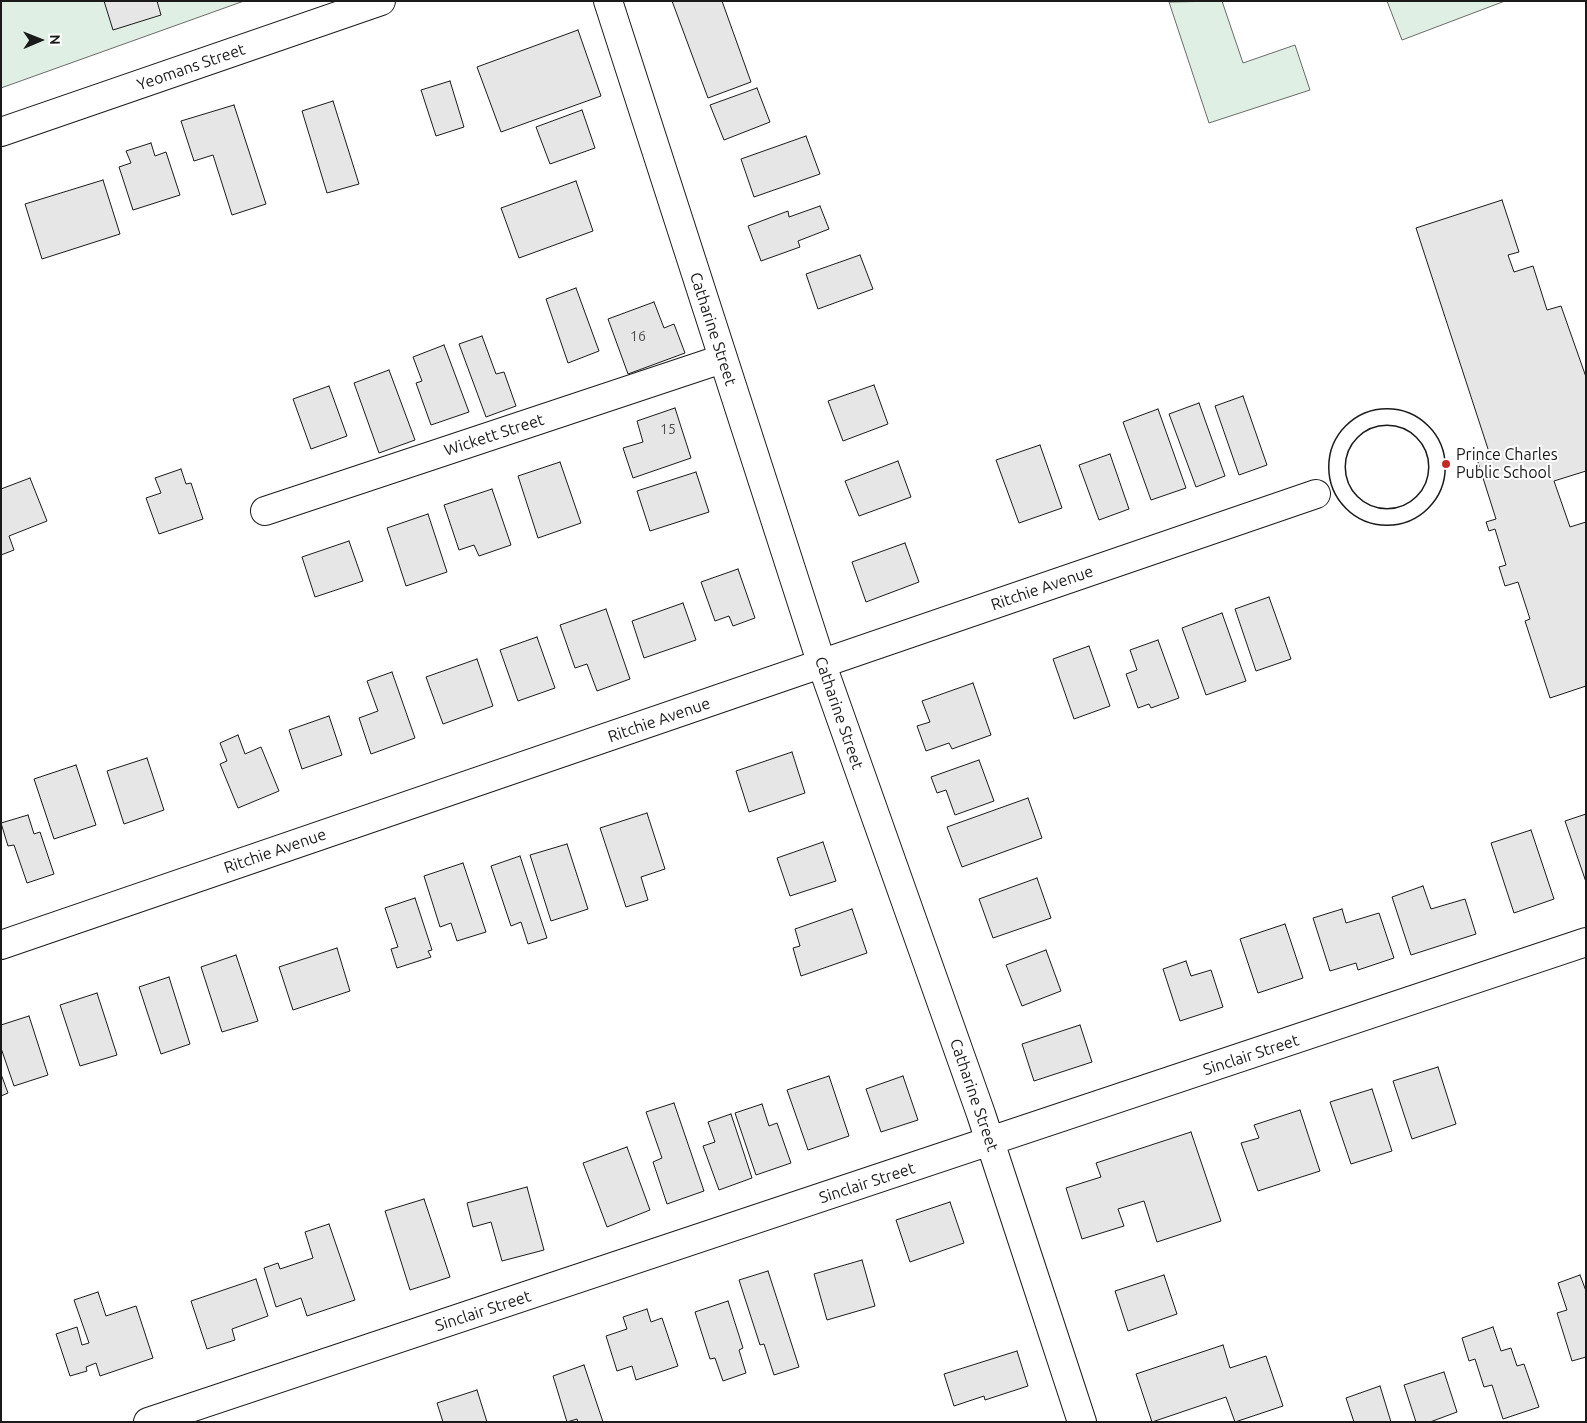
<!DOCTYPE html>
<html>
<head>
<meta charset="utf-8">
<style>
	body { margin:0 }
	#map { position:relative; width:1587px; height:1423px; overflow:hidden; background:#fff; font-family:Ubuntu,sans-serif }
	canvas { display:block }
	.frame { position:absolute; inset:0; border:2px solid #1a1a1a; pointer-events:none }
	.north { position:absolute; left:15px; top:15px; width:50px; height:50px; -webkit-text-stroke:4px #fff; paint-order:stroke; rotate:89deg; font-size:14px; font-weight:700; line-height:20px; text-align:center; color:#1a1a1a }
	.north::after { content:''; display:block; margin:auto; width:18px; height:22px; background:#1a1a1a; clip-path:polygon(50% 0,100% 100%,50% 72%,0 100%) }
</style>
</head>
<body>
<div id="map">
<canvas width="1587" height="1423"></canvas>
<div class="frame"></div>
<div class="north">N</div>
</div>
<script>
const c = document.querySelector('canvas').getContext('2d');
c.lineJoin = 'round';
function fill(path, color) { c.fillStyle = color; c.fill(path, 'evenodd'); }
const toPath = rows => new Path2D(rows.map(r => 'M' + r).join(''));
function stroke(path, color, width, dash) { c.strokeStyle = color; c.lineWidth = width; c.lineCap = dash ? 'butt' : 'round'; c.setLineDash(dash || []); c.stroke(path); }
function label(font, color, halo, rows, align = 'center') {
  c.font = font + ' Ubuntu,sans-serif'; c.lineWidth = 4; c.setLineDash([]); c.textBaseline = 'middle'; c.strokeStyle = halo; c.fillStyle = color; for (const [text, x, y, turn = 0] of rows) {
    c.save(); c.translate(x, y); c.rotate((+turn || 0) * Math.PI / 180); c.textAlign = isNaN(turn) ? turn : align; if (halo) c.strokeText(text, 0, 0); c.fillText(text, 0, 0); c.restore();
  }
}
const green = toPath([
	[1,1,244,1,1,88,1,1],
	[1222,1,1243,63,1295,45,1310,90,1209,123,1169,2,1222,1],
	[1387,1,1505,1,1402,40,1387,1]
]);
const building = toPath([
	[104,1,157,1,161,15,113,30,104,1],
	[672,1,722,1,751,82,708,98,672,1],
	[578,30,601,96,501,132,477,67,578,30],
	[450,81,464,127,436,136,421,90,450,81],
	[757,88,770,122,724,140,710,105,757,88],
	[333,101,359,184,327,193,302,111,333,101],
	[234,105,266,204,232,215,213,155,194,161,181,121,234,105],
	[582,110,595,148,550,164,536,127,582,110],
	[806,136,820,174,754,197,741,159,806,136],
	[151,143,155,156,166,152,180,195,133,210,119,167,131,163,126,151,151,143],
	[103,180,120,234,42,259,25,204,103,180],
	[576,181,593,231,519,258,501,208,576,181],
	[1502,200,1519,252,1508,255,1514,272,1533,266,1547,310,1561,306,1586,377,1586,471,1554,481,1570,527,1586,522,1586,686,1550,698,1525,621,1530,619,1518,582,1505,586,1499,567,1506,565,1495,529,1489,531,1486,522,1496,519,1476,456,1489,452,1416,228,1502,200],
	[820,206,829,229,798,241,800,247,761,261,748,226,788,211,789,217,820,206],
	[860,255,873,289,818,309,806,274,860,255],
	[576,288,599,351,568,363,546,299,576,288],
	[654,302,664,328,674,324,685,353,628,374,608,319,654,302],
	[482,336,496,374,504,372,516,406,486,417,459,344,482,336],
	[444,345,469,412,431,425,416,383,422,381,413,357,444,345],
	[389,370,415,440,379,453,354,383,389,370],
	[874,385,888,424,843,441,828,401,874,385],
	[329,386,347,436,311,449,293,399,329,386],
	[1243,396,1267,465,1239,475,1215,406,1243,396],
	[1199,403,1225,476,1196,487,1169,414,1199,403],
	[675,408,691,458,633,478,623,448,643,442,637,421,675,408],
	[1158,409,1186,488,1151,500,1123,422,1158,409],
	[1040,445,1062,508,1019,523,996,460,1040,445],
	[1110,454,1129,509,1099,520,1079,465,1110,454],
	[898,461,911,497,859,516,845,481,898,461],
	[560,462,581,523,538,538,518,476,560,462],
	[181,469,186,484,191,483,203,519,159,534,146,498,161,493,155,478,181,469],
	[696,472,709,512,650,531,637,491,696,472],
	[30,478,47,521,9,536,14,550,1,555,1,489,30,478],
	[492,489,511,545,479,556,474,545,459,550,444,505,492,489],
	[428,514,447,572,406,586,387,528,428,514],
	[349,541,363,581,315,597,302,557,349,541],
	[905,543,919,582,866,602,852,562,905,543],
	[738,569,755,618,733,626,729,616,715,621,701,582,738,569],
	[1269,597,1291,659,1256,671,1235,609,1269,597],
	[683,603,696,640,644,658,632,621,683,603],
	[606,609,630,679,597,691,587,664,575,668,560,625,606,609],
	[1222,613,1246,681,1206,695,1182,628,1222,613],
	[537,637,555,688,518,701,500,650,537,637],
	[1158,640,1179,698,1151,708,1149,704,1138,708,1126,674,1137,670,1130,650,1158,640],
	[1089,646,1110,706,1074,719,1053,659,1089,646],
	[477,659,493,706,443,724,426,677,477,659],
	[392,672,415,738,371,754,359,718,378,711,367,681,392,672],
	[973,683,991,735,952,749,949,743,926,751,917,726,930,722,922,701,973,683],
	[329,716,342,755,302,769,289,730,329,716],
	[238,735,245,754,261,747,279,791,238,808,220,764,227,761,220,743,238,735],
	[792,752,805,793,749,812,736,771,792,752],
	[147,758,164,810,124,824,107,771,147,758],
	[979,760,994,801,955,815,946,790,937,793,931,777,979,760],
	[76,765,96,825,54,839,34,779,76,765],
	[1028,798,1042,838,962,867,947,827,1028,798],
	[647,813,665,869,641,877,648,900,626,907,600,828,647,813],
	[1586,814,1586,882,1565,821,1586,814],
	[28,815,34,834,40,832,54,874,27,883,14,845,8,846,1,823,28,815],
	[1531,830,1554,899,1514,913,1491,843,1531,830],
	[823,842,836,881,790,896,777,858,823,842],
	[567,844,588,909,551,921,530,855,567,844],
	[520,856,547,938,528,944,521,922,511,926,491,866,520,856],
	[463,863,486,932,457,941,451,923,440,927,424,876,463,863],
	[1037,878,1051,918,993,938,979,899,1037,878],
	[1423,886,1431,909,1465,899,1476,934,1411,955,1392,897,1423,886],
	[415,898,432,950,428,951,431,957,397,968,391,949,398,947,385,908,415,898],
	[852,909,867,953,801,976,793,948,800,946,795,929,852,909],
	[1342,909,1346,923,1379,913,1394,958,1358,970,1356,963,1330,971,1313,918,1342,909],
	[1285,924,1303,978,1258,993,1240,939,1285,924],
	[337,948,350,991,293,1010,279,967,337,948],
	[1046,950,1061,991,1022,1006,1006,965,1046,950],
	[236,955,258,1021,222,1032,201,967,236,955],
	[1186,961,1191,976,1211,970,1223,1007,1180,1021,1163,969,1186,961],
	[169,977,190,1044,161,1054,139,987,169,977],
	[97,993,117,1055,80,1066,60,1005,97,993],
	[29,1016,48,1075,14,1086,1,1048,1,1025,29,1016],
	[1080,1025,1092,1062,1034,1081,1022,1044,1080,1025],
	[1438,1067,1456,1124,1412,1139,1393,1081,1438,1067],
	[1,1074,8,1093,1,1096,1,1074],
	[829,1076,849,1136,808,1150,787,1090,829,1076],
	[903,1076,918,1120,881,1132,866,1089,903,1076],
	[1372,1089,1392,1151,1351,1164,1330,1102,1372,1089],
	[674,1103,704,1191,667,1204,653,1162,662,1158,646,1112,674,1103],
	[762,1104,769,1126,777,1123,791,1163,756,1175,735,1113,762,1104],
	[1300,1110,1320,1171,1258,1191,1241,1143,1259,1138,1254,1125,1300,1110],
	[731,1114,752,1178,719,1190,703,1146,715,1142,708,1122,731,1114],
	[1191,1132,1221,1221,1157,1242,1144,1201,1118,1209,1124,1226,1082,1239,1066,1188,1101,1177,1096,1163,1191,1132],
	[627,1147,650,1210,607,1227,583,1163,627,1147],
	[527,1187,544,1250,502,1261,491,1222,473,1227,467,1203,527,1187],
	[424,1199,450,1277,410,1290,385,1211,424,1199],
	[950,1202,964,1243,910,1262,896,1220,950,1202],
	[329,1224,355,1300,307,1316,301,1298,276,1307,264,1268,278,1263,280,1269,313,1258,305,1232,329,1224],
	[862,1260,875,1306,827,1320,814,1274,862,1260],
	[768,1271,799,1367,774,1375,764,1344,760,1345,739,1280,768,1271],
	[1164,1275,1177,1314,1128,1331,1115,1291,1164,1275],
	[1580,1275,1586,1291,1586,1357,1572,1361,1557,1313,1567,1310,1558,1283,1580,1275],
	[256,1279,268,1316,232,1329,235,1340,207,1349,191,1301,256,1279],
	[98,1292,106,1316,136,1306,153,1358,100,1376,96,1363,86,1367,87,1371,70,1376,56,1334,77,1327,82,1345,89,1343,74,1300,98,1292],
	[728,1301,743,1348,739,1350,746,1373,723,1381,715,1358,710,1359,695,1312,728,1301],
	[647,1309,651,1322,662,1318,678,1366,636,1380,632,1366,617,1371,606,1336,627,1329,623,1317,647,1309],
	[1493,1327,1501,1351,1511,1348,1517,1366,1524,1364,1539,1407,1503,1419,1492,1385,1484,1387,1475,1359,1469,1361,1462,1338,1493,1327],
	[1223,1345,1230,1368,1266,1356,1283,1406,1235,1422,1226,1397,1152,1422,1136,1374,1223,1345],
	[1017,1351,1028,1386,985,1400,984,1396,954,1406,944,1374,1017,1351],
	[584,1365,603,1422,578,1422,577,1419,567,1422,553,1376,584,1365],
	[1444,1372,1457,1412,1430,1422,1416,1422,1404,1385,1444,1372],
	[1380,1386,1391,1422,1354,1422,1346,1398,1380,1386],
	[477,1390,487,1422,443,1422,437,1403,477,1390]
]);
const service = toPath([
	'1337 467a50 50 0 1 1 100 0a50 50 0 1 1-100 0Z'
]);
const minor = toPath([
	[608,1,822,665,981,1114,1082,1422],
	[1,132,381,1],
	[265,511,722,359],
	[1,945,1316,494],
	[148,1422,1586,942]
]);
const markers = [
	[1446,464,5,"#c62828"]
];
const numberNames = [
	["16",638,336],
	["15",668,429]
];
const streetNames = [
	["Yeomans Street",191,67,-19],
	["Catharine Street",713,329,72],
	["Wickett Street",494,435,-18],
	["Ritchie Avenue",1042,588,-19],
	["Catharine Street",839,713,71],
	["Ritchie Avenue",659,720,-19],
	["Ritchie Avenue",275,851,-19],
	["Sinclair Street",1251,1055,-18],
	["Catharine Street",974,1095,71],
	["Sinclair Street",867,1183,-18],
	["Sinclair Street",483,1311,-18]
];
const poiNames = [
	["Prince Charles",1456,455],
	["Public School",1456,473]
];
fill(green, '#e0efe3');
stroke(green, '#6a6a6a', 1);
fill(building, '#e6e6e6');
stroke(building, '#1a1a1a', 1);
stroke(service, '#1a1a1a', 18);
stroke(minor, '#1a1a1a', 30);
stroke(service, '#fff', 15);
stroke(minor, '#fff', 28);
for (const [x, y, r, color] of markers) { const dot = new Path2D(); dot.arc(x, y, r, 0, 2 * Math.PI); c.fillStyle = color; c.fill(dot); stroke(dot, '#fff', 2); }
label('14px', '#4d4d4d', null, numberNames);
label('16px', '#1a1a1a', '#fff', streetNames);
label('16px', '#1a1a1a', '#fff', poiNames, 'left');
</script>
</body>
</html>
